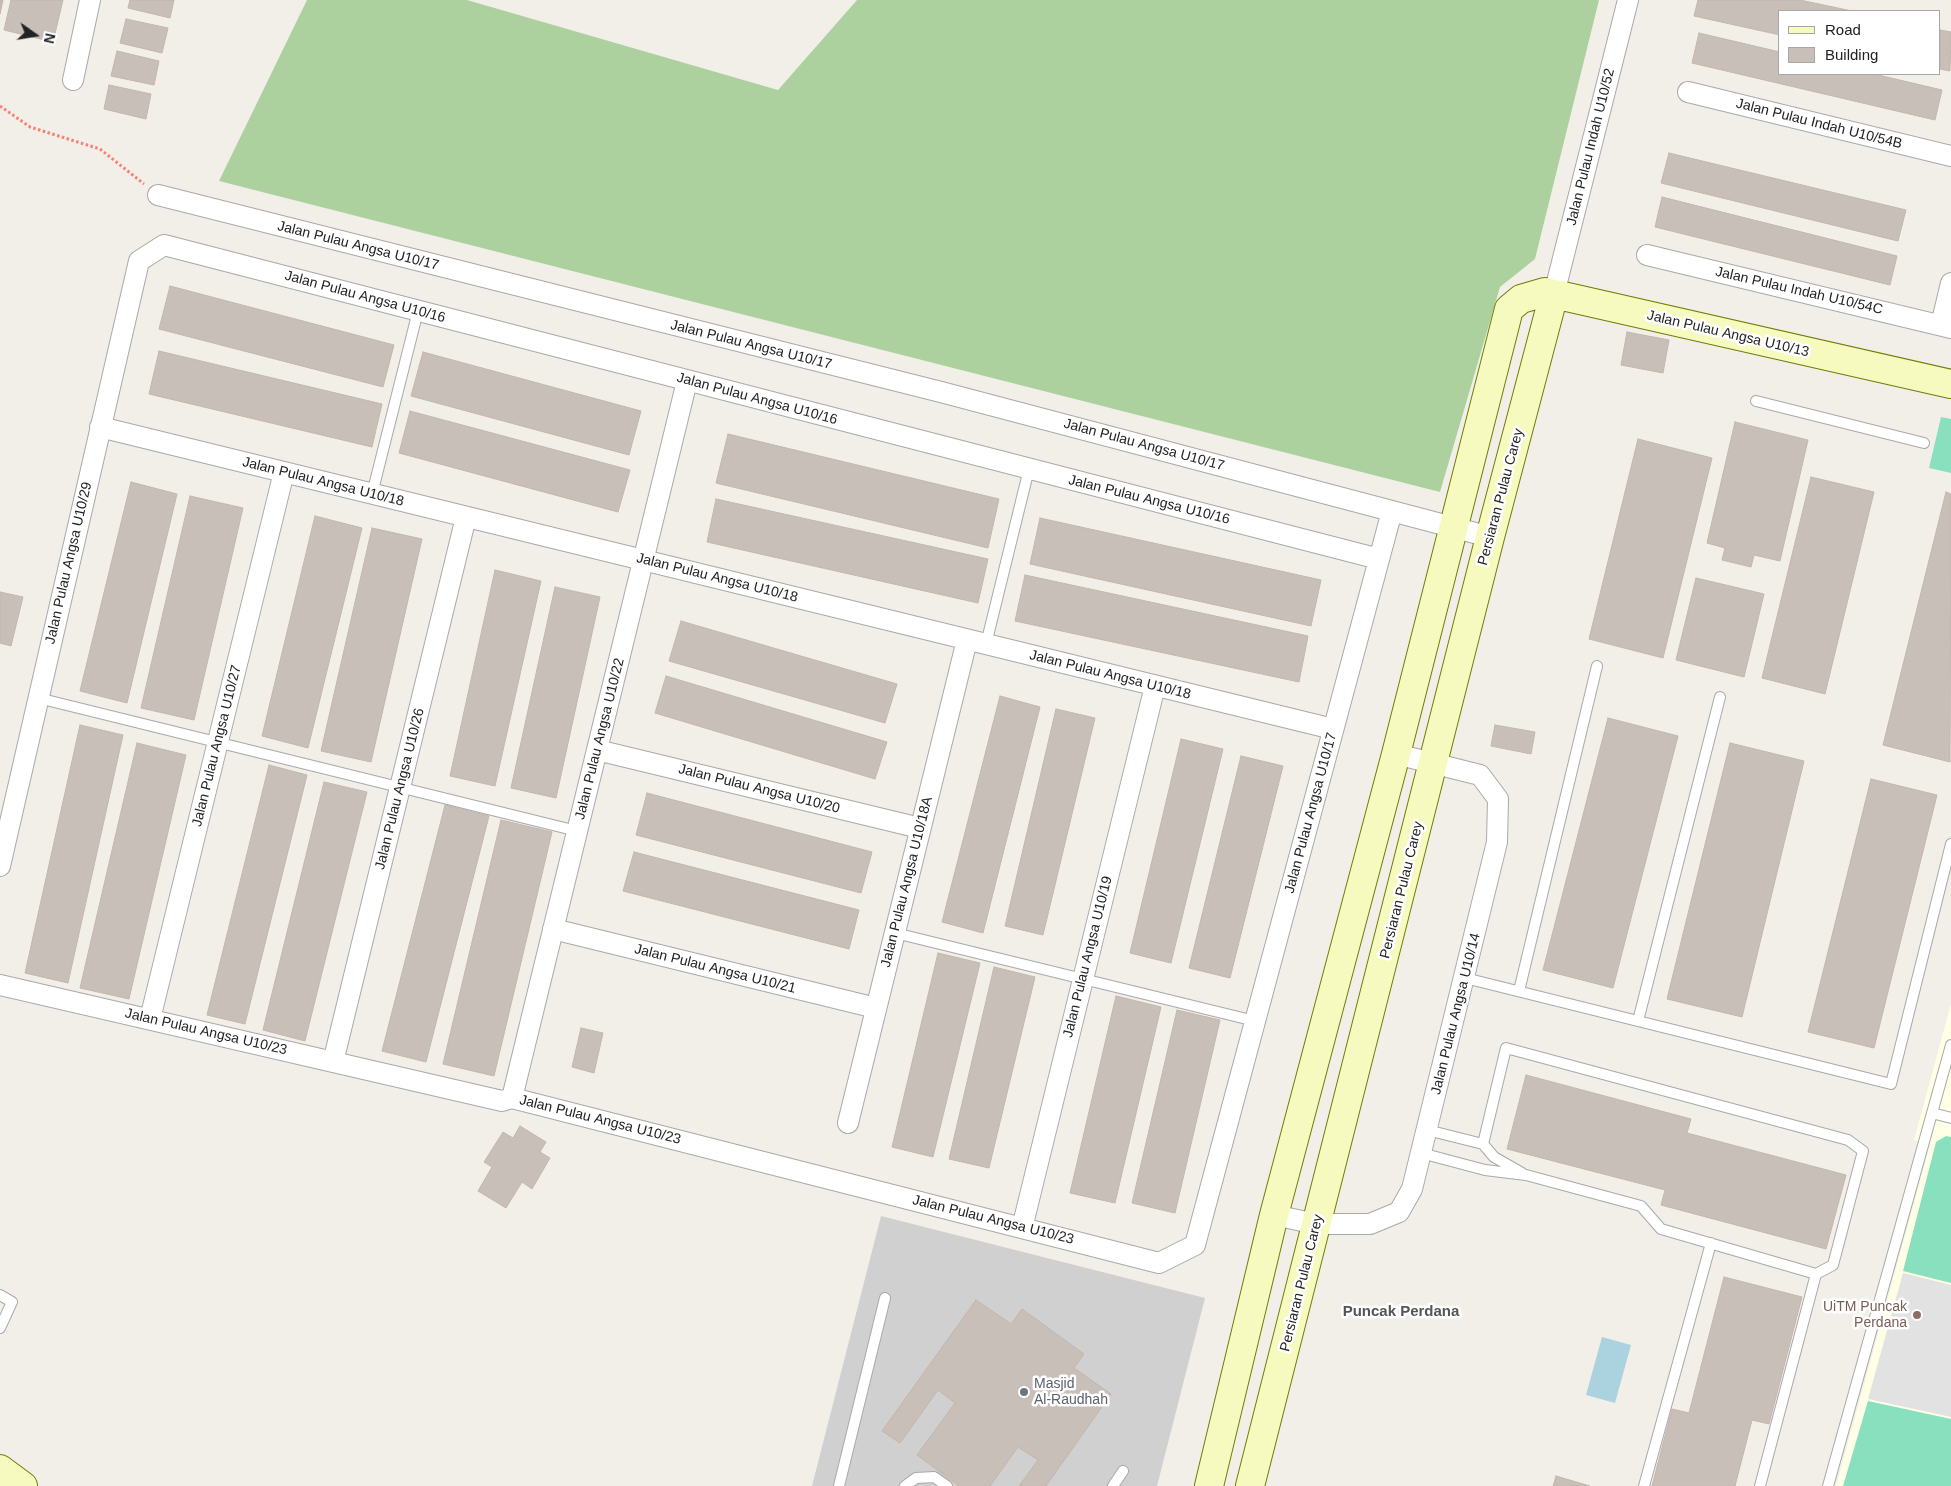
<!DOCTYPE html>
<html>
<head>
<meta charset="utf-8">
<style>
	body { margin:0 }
	#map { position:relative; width:1951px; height:1486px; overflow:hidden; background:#f2efe9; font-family:Arial,sans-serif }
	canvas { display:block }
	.legend { position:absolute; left:1778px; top:10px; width:162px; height:65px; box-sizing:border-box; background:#fff; border:1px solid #a7a7a7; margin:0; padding:6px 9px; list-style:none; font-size:15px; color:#222 }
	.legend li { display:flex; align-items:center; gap:10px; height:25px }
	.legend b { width:25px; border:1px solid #a7a7a7 }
	.north { position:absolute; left:10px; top:10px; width:50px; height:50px; -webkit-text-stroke:4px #fff; paint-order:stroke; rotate:103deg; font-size:14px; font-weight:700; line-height:20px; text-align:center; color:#222 }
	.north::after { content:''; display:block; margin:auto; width:18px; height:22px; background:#222; clip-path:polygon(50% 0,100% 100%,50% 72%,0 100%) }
</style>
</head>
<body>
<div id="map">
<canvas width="1951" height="1486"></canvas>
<ul class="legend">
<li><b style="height:6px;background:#f7fabf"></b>Road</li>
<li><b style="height:14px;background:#c7bfb8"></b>Building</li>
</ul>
<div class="north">N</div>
</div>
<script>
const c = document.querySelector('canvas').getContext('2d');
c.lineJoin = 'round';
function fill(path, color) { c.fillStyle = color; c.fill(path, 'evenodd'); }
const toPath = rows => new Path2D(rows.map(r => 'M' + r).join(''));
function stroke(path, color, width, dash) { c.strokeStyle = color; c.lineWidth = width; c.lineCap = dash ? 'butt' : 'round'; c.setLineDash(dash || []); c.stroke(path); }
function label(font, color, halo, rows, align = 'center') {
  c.font = font + ' Arial,sans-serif'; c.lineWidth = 5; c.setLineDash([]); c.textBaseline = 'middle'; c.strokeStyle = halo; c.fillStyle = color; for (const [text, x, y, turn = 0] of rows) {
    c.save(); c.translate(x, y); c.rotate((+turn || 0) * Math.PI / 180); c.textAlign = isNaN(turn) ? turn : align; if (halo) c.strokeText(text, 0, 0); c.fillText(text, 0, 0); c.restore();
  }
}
const education = toPath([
	[1951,1004,1951,1486,1836,1486,1930,1145,1914,1140]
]);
const religious = toPath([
	[881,1216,1205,1298,1157,1486,812,1486]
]);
const forest = toPath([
	[307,0,467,0,778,90,857,0,1599,0,1535,259,1500,287,1440,492,219,181]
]);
const pitch = toPath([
	[1941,417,1951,419,1951,473,1929,468],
	[1946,1136,1951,1137,1951,1283,1903,1271,1936,1142],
	[1868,1401,1951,1419,1951,1486,1843,1486]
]);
const parking = toPath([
	[1903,1273,1951,1285,1951,1417,1868,1399]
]);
const water = toPath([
	[1602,1337,1631,1345,1615,1403,1586,1395]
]);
const building = toPath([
	[0,0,3,0,0,14,0,0],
	[11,0,63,0,53,42,4,30,11,0],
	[130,0,174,0,170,18,128,8,130,0],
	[1698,0,1800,0,1852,11,1780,11,1780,35,1694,16,1698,0],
	[126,19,168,28,162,53,120,43,126,19],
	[1940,30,1951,32,1950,71,1940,69,1940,30],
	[1699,33,1780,52,1780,74,1874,74,1942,90,1935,120,1692,63,1699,33],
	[117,51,159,61,154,85,111,76,117,51],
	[109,85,151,94,146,119,104,109,109,85],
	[1669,153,1906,210,1898,241,1661,183,1669,153],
	[1662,197,1897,256,1890,285,1655,227,1662,197],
	[170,286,394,345,383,387,159,329,170,286],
	[1627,332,1669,340,1663,373,1621,365,1627,332],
	[159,351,382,404,372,447,149,394,159,351],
	[423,352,641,411,629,455,411,396,423,352],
	[410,411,630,470,618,512,399,453,410,411],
	[1735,422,1808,440,1780,561,1754,555,1751,567,1722,560,1725,548,1707,543,1735,422],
	[728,434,999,499,988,548,716,483,728,434],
	[1638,439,1712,458,1663,658,1589,639,1638,439],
	[1811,477,1874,492,1825,694,1762,678,1811,477],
	[131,482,177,494,127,703,80,691,131,482],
	[1946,492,1951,494,1950,762,1883,745,1946,492],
	[190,496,243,508,194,720,141,708,190,496],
	[716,499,988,559,978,603,707,542,716,499],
	[315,516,362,528,308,748,262,736,315,516],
	[1040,518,1321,580,1311,626,1030,564,1040,518],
	[372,528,422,539,371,762,321,751,372,528],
	[495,570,541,581,495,786,450,776,495,570],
	[1025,575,1308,636,1299,682,1015,621,1025,575],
	[1696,578,1764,594,1744,677,1676,660,1696,578],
	[555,587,600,597,556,798,511,788,555,587],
	[0,592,23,597,11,646,0,643,0,592],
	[681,621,897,684,885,723,669,661,681,621],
	[666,676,887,742,875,779,655,713,666,676],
	[1000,696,1040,707,983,933,942,922,1000,696],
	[1056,709,1095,718,1043,935,1005,926,1056,709],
	[1608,718,1678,736,1613,988,1543,970,1608,718],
	[80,725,123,735,68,983,25,973,80,725],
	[1495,725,1535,732,1531,754,1491,746,1495,725],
	[1181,739,1223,749,1171,963,1130,953,1181,739],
	[137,743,186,755,129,999,80,988,137,743],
	[1730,743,1804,761,1742,1017,1667,999,1730,743],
	[1241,756,1283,766,1230,978,1189,968,1241,756],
	[269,765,307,775,245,1024,207,1015,269,765],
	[1871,779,1937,795,1874,1048,1808,1032,1871,779],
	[324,782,367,792,305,1041,263,1030,324,782],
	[647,793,872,852,861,893,636,835,647,793],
	[445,805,489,816,426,1062,382,1051,445,805],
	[501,820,552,832,494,1076,443,1064,501,820],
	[634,852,859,910,849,949,623,891,634,852],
	[938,953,980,963,933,1157,892,1147,938,953],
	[994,967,1035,977,989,1168,949,1159,994,967],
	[1116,996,1161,1007,1115,1203,1070,1193,1116,996],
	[1177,1010,1220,1020,1175,1213,1132,1203,1177,1010],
	[581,1028,603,1033,594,1073,572,1067,581,1028],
	[1526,1075,1691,1119,1687,1133,1846,1175,1826,1249,1661,1205,1665,1190,1507,1149,1526,1075],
	[520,1126,546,1142,540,1152,550,1158,532,1189,522,1182,506,1208,478,1191,492,1167,484,1162,503,1132,513,1138,520,1126],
	[1724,1277,1802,1297,1769,1424,1752,1420,1735,1486,1652,1486,1672,1409,1689,1413,1724,1277],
	[976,1300,1011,1324,1022,1309,1084,1354,1074,1368,1111,1394,1046,1486,1019,1486,1038,1460,1018,1447,990,1486,959,1486,917,1455,955,1403,938,1390,900,1443,882,1431,976,1300],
	[1556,1476,1590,1486,1553,1486,1556,1476]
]);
const path = toPath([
	[0,106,30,127,100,149,144,184]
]);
const lane = toPath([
	[1756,401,1924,443],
	[372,494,418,311],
	[986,644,1029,469],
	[38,698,577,831],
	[895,933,1255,1021],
	[1465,978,1891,1084,1951,844],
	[1519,991,1597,666],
	[1638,1021,1720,697],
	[1932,1113,1951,1118],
	[1427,1130,1483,1144,1494,1157,1522,1173],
	[1421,1153,1485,1170,1526,1175,1641,1206,1661,1229,1816,1274,1833,1265,1863,1151,1848,1140,1506,1048,1483,1144],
	[0,1295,12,1302,0,1328],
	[839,1486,885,1298],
	[905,1486,916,1478,934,1477,947,1486],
	[1113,1486,1123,1471],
	[1644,1486,1711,1243],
	[1760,1486,1816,1274],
	[1828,1486,1951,1045]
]);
const street = toPath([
	[73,80,90,0],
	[1688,92,1951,156],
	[158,195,941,392,1490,537],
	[1647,255,1951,328],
	[1554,294,1628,0],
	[1941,325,1951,283],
	[100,427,1333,729],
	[597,750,920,828],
	[0,866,139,261,164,245,1379,559],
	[553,929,876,1008],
	[0,985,502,1101,512,1098,1159,1263,1195,1245,1392,511],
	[150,1019,284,472],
	[333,1062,466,517],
	[512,1098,687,381],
	[848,1123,967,640],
	[1274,1215,1316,1224,1370,1224,1399,1212,1412,1189,1497,842,1498,799,1480,775,1396,754],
	[1022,1228,1155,686]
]);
const secondary = toPath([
	[0,1469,23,1486],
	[1209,1486,1274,1215,1396,754,1509,309,1521,299,1545,292,1951,384],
	[1250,1486,1490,537,1554,294]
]);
const markers = [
	[1917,1315,5,"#8d6e63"],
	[1024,1392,5,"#6b7280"]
];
const streetNames = [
	["Jalan Pulau Indah U10/54B",1819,124,14],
	["Jalan Pulau Indah U10/52",1591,147,-76],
	["Jalan Pulau Angsa U10/17",358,246,14],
	["Jalan Pulau Indah U10/54C",1799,291,13],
	["Jalan Pulau Angsa U10/16",365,297,15],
	["Jalan Pulau Angsa U10/13",1728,334,13],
	["Jalan Pulau Angsa U10/17",751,345,14],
	["Jalan Pulau Angsa U10/16",757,399,15],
	["Jalan Pulau Angsa U10/17",1144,445,15],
	["Jalan Pulau Angsa U10/18",323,482,14],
	["Persiaran Pulau Carey",1501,497,-75],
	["Jalan Pulau Angsa U10/16",1149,500,14],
	["Jalan Pulau Angsa U10/29",69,563,-77],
	["Jalan Pulau Angsa U10/18",717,578,14],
	["Jalan Pulau Angsa U10/18",1110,675,14],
	["Jalan Pulau Angsa U10/22",600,739,-76],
	["Jalan Pulau Angsa U10/27",217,746,-76],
	["Jalan Pulau Angsa U10/26",400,789,-76],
	["Jalan Pulau Angsa U10/20",759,789,14],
	["Jalan Pulau Angsa U10/17",1311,813,-75],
	["Jalan Pulau Angsa U10/18A",907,882,-76],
	["Persiaran Pulau Carey",1402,890,-76],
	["Jalan Pulau Angsa U10/19",1088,957,-76],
	["Jalan Pulau Angsa U10/21",715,969,14],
	["Jalan Pulau Angsa U10/14",1456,1014,-76],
	["Jalan Pulau Angsa U10/23",206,1032,13],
	["Jalan Pulau Angsa U10/23",600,1120,14],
	["Jalan Pulau Angsa U10/23",993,1220,14],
	["Persiaran Pulau Carey",1302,1283,-76]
];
const educationNames = [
	["UiTM Puncak",1907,1307],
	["Perdana",1907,1323]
];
const worshipNames = [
	["Masjid",1034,1384],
	["Al-Raudhah",1034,1400]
];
const neighbourhoodNames = [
	["Puncak Perdana",1401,1312]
];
fill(education, '#ffffe5');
fill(religious, '#d0d0d0');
fill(forest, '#add19e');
fill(pitch, '#88e0be');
fill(parking, '#e2e2e2');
fill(water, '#aad3df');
fill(building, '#c7bfb8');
stroke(building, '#c4b6ab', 1);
stroke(lane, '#a9a9a9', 12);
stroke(street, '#a9a9a9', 22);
stroke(secondary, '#707d05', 30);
stroke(path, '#fa8072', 3, [2.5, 2.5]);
stroke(lane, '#fff', 10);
stroke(street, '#fff', 20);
stroke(secondary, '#f7fabf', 28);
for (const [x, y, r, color] of markers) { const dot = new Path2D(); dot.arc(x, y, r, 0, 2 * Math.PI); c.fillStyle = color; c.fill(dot); stroke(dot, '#fff', 2); }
label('14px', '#222', '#fff', streetNames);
label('14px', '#785e54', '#fff', educationNames, 'right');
label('14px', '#5b616d', '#fff', worshipNames, 'left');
label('bold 15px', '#555', '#fff', neighbourhoodNames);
</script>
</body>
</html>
